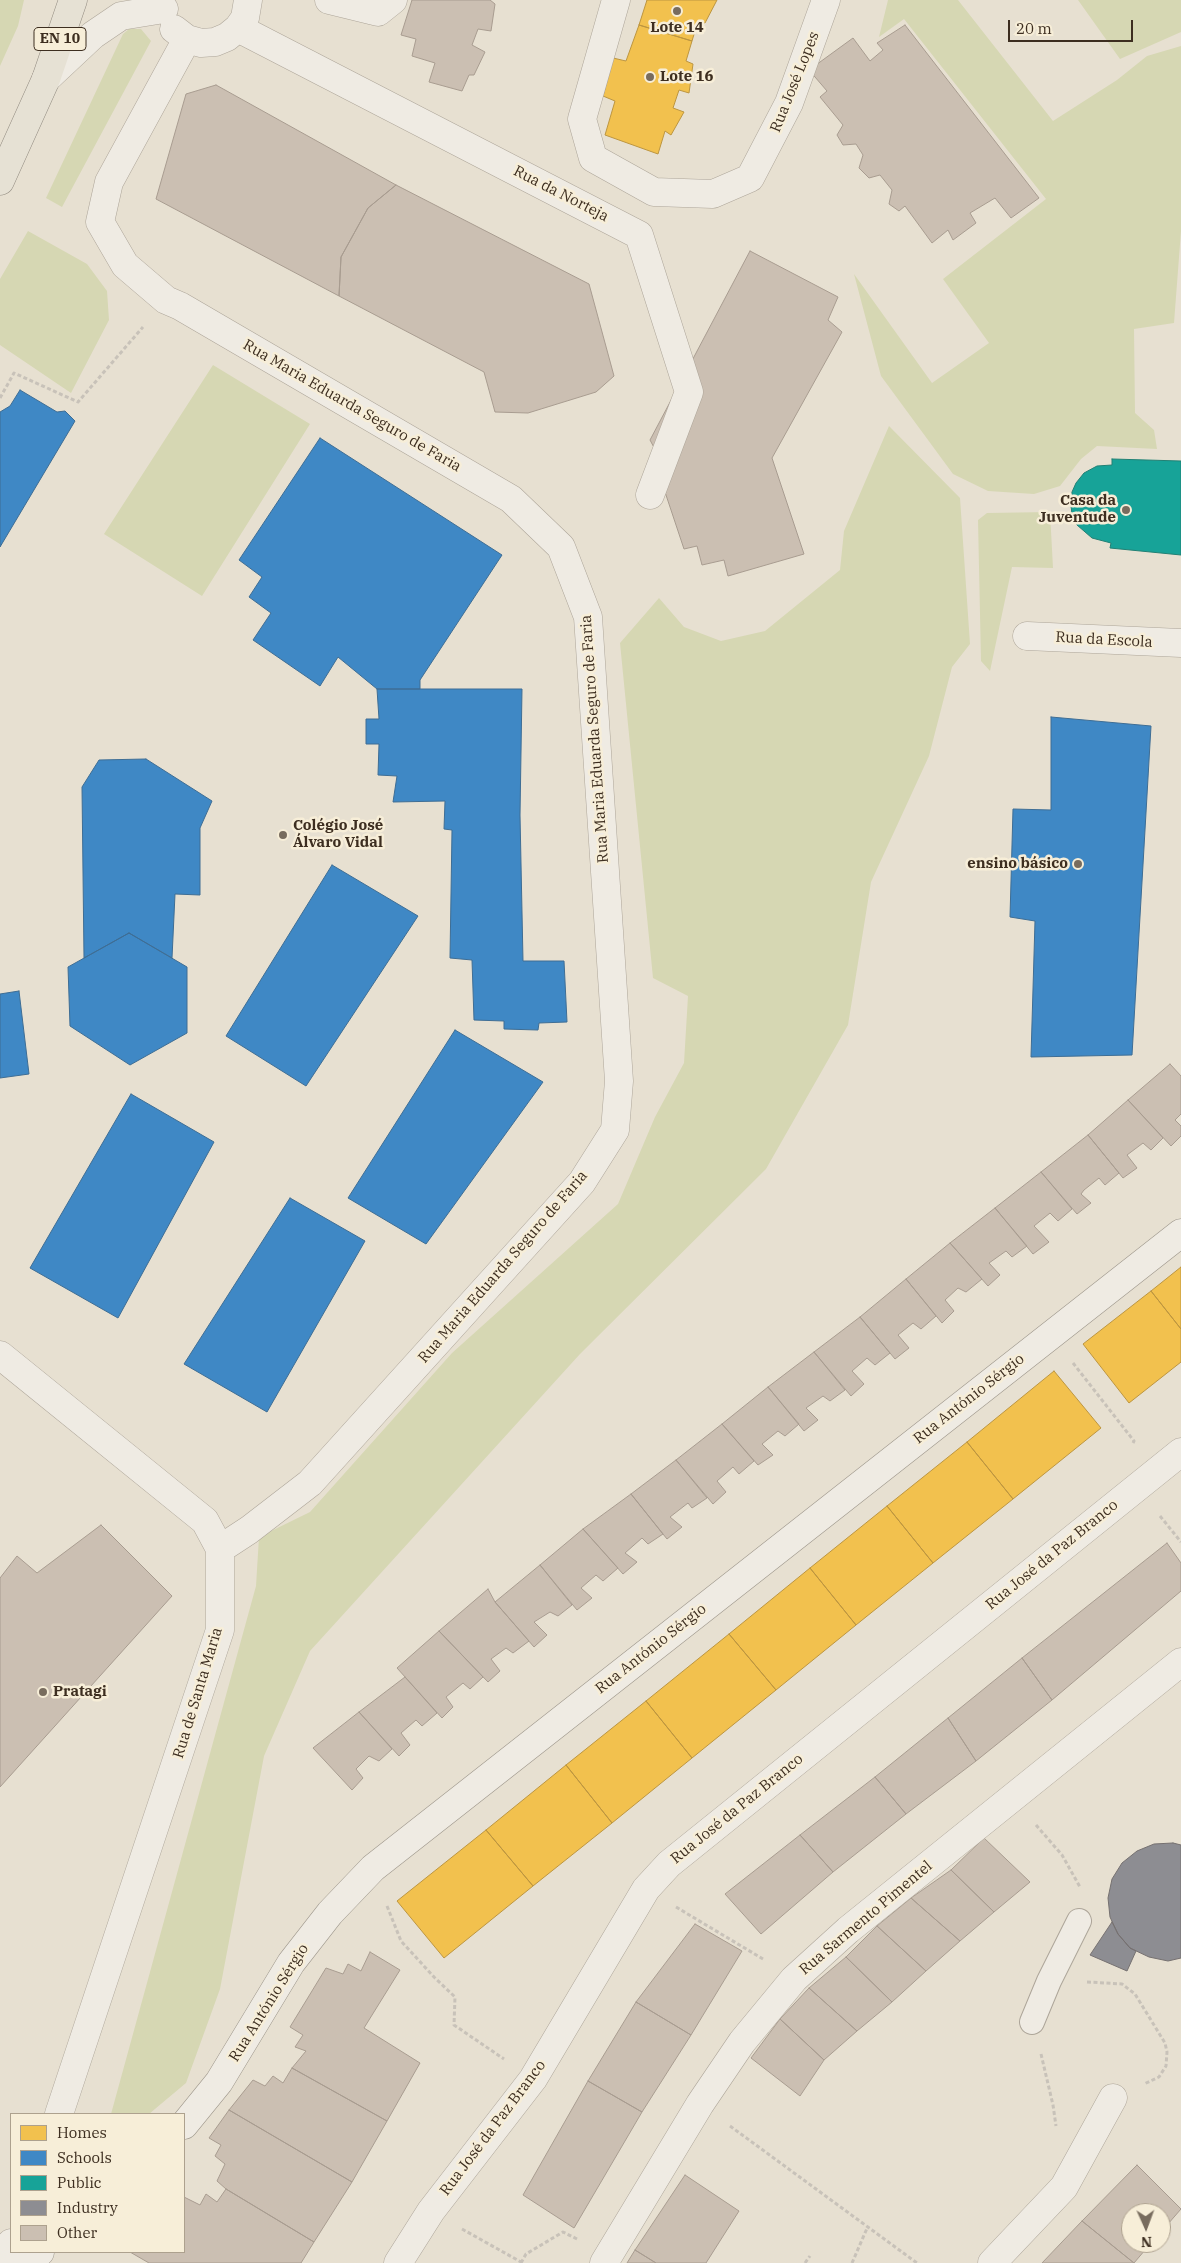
<!DOCTYPE html>
<html>
<head>
<meta charset="utf-8">
<style>
	body { margin:0 }
	#map { position:relative; width:1181px; height:2263px; overflow:hidden; background:#e7e0d1; font-family:"IBM Plex Serif",serif }
	canvas { display:block }
	.legend { position:absolute; left:10px; top:2113px; width:175px; height:140px; box-sizing:border-box; background:#f7eed8; border:1px solid #ada18e; margin:0; padding:6px 9px; list-style:none; font-size:15px; color:#3d2e20 }
	.legend li { display:flex; align-items:center; gap:10px; height:25px }
	.legend b { width:25px; border:1px solid #ada18e }
	.north { position:absolute; left:1121px; top:2203px; width:50px; height:50px; box-sizing:border-box; background:#f7eed8; border:1px solid #ada18e; border-radius:50%; rotate:178deg; font-size:14px; font-weight:700; line-height:20px; text-align:center; color:#3d2e20 }
	.north::after { content:''; display:block; margin:auto; width:18px; height:22px; background:#786c5e; clip-path:polygon(50% 0,100% 100%,50% 72%,0 100%) }
	.scale { position:absolute; left:1008px; top:20px; width:125px; height:22px; box-sizing:border-box; border:2px solid #3d2e20; border-top:0; padding-left:6px; font-size:15px; line-height:18px; white-space:nowrap; color:#3d2e20; -webkit-text-stroke:4px #f7eed8; paint-order:stroke }
</style>
</head>
<body>
<div id="map">
<canvas width="1181" height="2263"></canvas>
<ul class="legend">
<li><b style="height:14px;background:#f2c14e"></b>Homes</li>
<li><b style="height:14px;background:#3f88c5"></b>Schools</li>
<li><b style="height:14px;background:#17a398"></b>Public</li>
<li><b style="height:14px;background:#8d8d92"></b>Industry</li>
<li><b style="height:14px;background:#cbbfb2"></b>Other</li>
</ul>
<div class="north">N</div>
<div class="scale">20 m</div>
</div>
<script>
const c = document.querySelector('canvas').getContext('2d');
c.lineJoin = 'round';
function fill(path, color) { c.fillStyle = color; c.fill(path, 'evenodd'); }
const toPath = rows => new Path2D(rows.map(r => 'M' + r).join(''));
function stroke(path, color, width, dash) { c.strokeStyle = color; c.lineWidth = width; c.lineCap = dash ? 'butt' : 'round'; c.setLineDash(dash || []); c.stroke(path); }
function label(font, color, halo, rows, align = 'center') {
  c.font = font + ' "IBM Plex Serif",serif'; c.lineWidth = 5; c.setLineDash([]); c.textBaseline = 'middle'; c.strokeStyle = halo; c.fillStyle = color; for (const [text, x, y, turn = 0] of rows) {
    c.save(); c.translate(x, y); c.rotate((+turn || 0) * Math.PI / 180); c.textAlign = isNaN(turn) ? turn : align; if (halo) c.strokeText(text, 0, 0); c.fillText(text, 0, 0); c.restore();
  }
}
const green = toPath([
	[0,0,24,0,18,26,0,66],
	[888,0,958,0,1053,121,1117,80,1147,56,1181,46,1181,231,1174,323,1134,329,1135,413,1154,430,1157,449,1097,446,1081,459,1060,486,1034,494,988,491,953,474,881,376,854,274,932,383,989,343,943,279,1046,199,904,19,879,37],
	[1078,0,1181,0,1181,32,1120,59],
	[129,29,141,29,151,41,62,207,46,198,123,34],
	[28,231,87,264,107,291,109,320,71,393,0,345,0,279],
	[213,365,310,424,202,596,104,534],
	[889,426,960,498,970,644,952,667,929,756,871,882,848,1025,766,1169,580,1354,310,1651,264,1756,220,1989,186,2083,149,2114,111,2114,256,1586,259,1537,310,1512,452,1353,618,1204,655,1117,684,1063,688,996,653,978,620,643,659,598,684,627,721,641,765,631,840,570,844,531],
	[1050,512,1053,568,1012,567,990,671,981,661,978,520,987,513]
]);
const homes = toPath([
	[647,0,717,0,705,23,698,21,692,41,639,25,647,0],
	[639,25,692,41,686,61,693,64,689,93,679,90,673,108,684,112,671,135,665,131,658,154,605,135,615,101,603,96,613,58,626,61,639,25],
	[1181,1267,1181,1329,1151,1291,1181,1267],
	[1151,1291,1181,1329,1181,1362,1129,1403,1083,1344,1151,1291],
	[1054,1371,1101,1428,1013,1499,967,1442,1054,1371],
	[967,1442,1013,1499,933,1563,887,1506,967,1442],
	[887,1506,933,1563,856,1625,810,1568,887,1506],
	[810,1568,856,1625,776,1690,729,1634,810,1568],
	[729,1634,776,1690,692,1758,646,1701,729,1634],
	[646,1701,692,1758,612,1823,566,1765,646,1701],
	[566,1765,612,1823,533,1886,486,1830,566,1765],
	[486,1830,533,1886,444,1958,397,1901,486,1830]
]);
const schools = toPath([
	[20,390,57,412,65,411,75,421,0,547,0,412,10,406,20,390],
	[320,438,502,555,420,680,420,689,377,689,338,657,320,686,253,640,271,613,249,597,262,577,239,560,320,438],
	[377,689,522,689,520,815,523,961,564,961,567,1022,539,1023,538,1030,504,1029,504,1021,474,1020,472,960,450,958,452,830,444,829,445,801,393,802,397,776,378,775,379,744,366,744,366,719,379,719,377,689],
	[1051,717,1151,726,1132,1055,1031,1057,1035,921,1010,917,1013,809,1051,810,1051,717],
	[146,759,212,801,200,828,200,895,175,894,172,958,129,933,84,958,82,787,99,760,146,759],
	[332,865,418,916,306,1086,226,1036,332,865],
	[129,933,187,967,187,1033,130,1065,70,1026,68,967,129,933],
	[19,991,29,1074,0,1078,0,994,19,991],
	[455,1030,543,1082,426,1244,348,1198,455,1030],
	[131,1094,214,1142,118,1318,30,1268,131,1094],
	[290,1198,365,1241,267,1412,184,1364,290,1198]
]);
const public = toPath([
	[1112,459,1181,461,1181,555,1110,548,1111,543,1092,538,1077,525,1072,514,1071,506,1072,492,1076,483,1084,473,1097,466,1112,465,1112,459]
]);
const industry = toPath([
	[1173,1843,1181,1845,1181,1958,1168,1961,1149,1957,1130,1948,1118,1934,1110,1917,1108,1898,1112,1879,1122,1863,1137,1851,1154,1844,1173,1843],
	[1112,1922,1118,1934,1130,1948,1136,1951,1127,1971,1090,1955,1112,1922]
]);
const building = toPath([
	[412,0,490,0,495,4,491,31,478,29,472,45,485,52,474,75,469,75,462,91,429,82,435,63,412,56,416,39,401,35,412,0],
	[905,25,1039,198,1011,218,995,198,970,213,976,223,953,240,948,230,932,243,905,206,899,211,889,204,892,190,880,175,869,178,859,168,863,155,856,144,843,145,837,135,843,125,820,97,827,91,809,70,853,38,870,61,883,50,877,43,905,25],
	[216,85,396,185,368,208,341,257,339,296,156,199,186,94,216,85],
	[396,185,589,284,614,376,596,392,528,413,495,412,484,372,339,296,341,257,368,208,396,185],
	[750,251,838,297,828,320,842,332,772,458,804,554,728,576,724,560,702,565,697,546,684,549,661,480,666,470,650,440,750,251],
	[1170,1064,1181,1076,1181,1114,1175,1120,1181,1126,1181,1136,1171,1146,1128,1100,1170,1064],
	[1128,1100,1163,1138,1151,1150,1143,1143,1127,1155,1137,1168,1123,1178,1088,1135,1128,1100],
	[1088,1135,1119,1173,1105,1185,1099,1178,1084,1190,1081,1194,1091,1203,1077,1214,1041,1172,1088,1135],
	[1041,1172,1072,1209,1058,1221,1050,1213,1034,1226,1049,1242,1033,1254,995,1208,1041,1172],
	[995,1208,1027,1246,1012,1257,1006,1251,989,1263,1000,1275,988,1286,950,1243,995,1208],
	[950,1243,982,1279,966,1292,958,1288,945,1300,954,1311,942,1323,906,1279,950,1243],
	[906,1279,936,1316,921,1329,913,1323,898,1335,909,1348,895,1359,860,1317,906,1279],
	[860,1317,890,1353,875,1365,867,1358,852,1371,864,1384,851,1396,814,1352,860,1317],
	[814,1352,845,1390,830,1401,823,1396,806,1408,818,1420,804,1431,768,1387,814,1352],
	[768,1387,799,1424,785,1436,778,1431,762,1444,773,1455,758,1465,722,1424,768,1387],
	[722,1424,754,1461,739,1474,733,1467,717,1481,726,1492,713,1504,676,1460,722,1424],
	[676,1460,707,1498,692,1508,688,1503,670,1517,682,1527,667,1539,631,1494,676,1460],
	[631,1494,663,1534,648,1544,642,1538,625,1553,637,1562,623,1574,583,1529,631,1494],
	[101,1525,172,1596,0,1787,0,1578,17,1556,37,1573,101,1525],
	[583,1529,618,1568,603,1581,596,1575,581,1588,592,1598,577,1610,540,1565,583,1529],
	[1167,1543,1181,1563,1181,1591,1052,1700,1022,1658,1167,1543],
	[540,1565,572,1605,558,1616,550,1612,534,1622,547,1635,534,1647,495,1602,540,1565],
	[488,1589,495,1602,529,1641,513,1653,506,1648,491,1659,500,1671,488,1682,439,1631,488,1589],
	[439,1631,483,1677,470,1689,463,1683,446,1697,453,1707,442,1718,397,1668,439,1631],
	[1022,1658,1052,1700,976,1761,948,1718,1022,1658],
	[405,1677,437,1713,422,1726,416,1720,401,1733,410,1745,399,1756,359,1712,405,1677],
	[359,1712,392,1749,379,1761,369,1756,356,1769,363,1778,352,1790,313,1748,359,1712],
	[948,1718,976,1761,906,1814,875,1777,948,1718],
	[875,1777,906,1814,833,1872,800,1835,875,1777],
	[800,1835,833,1872,761,1934,725,1894,800,1835],
	[984,1838,1030,1882,994,1912,951,1870,984,1838],
	[951,1870,994,1912,960,1941,911,1898,951,1870],
	[911,1898,960,1941,926,1971,877,1926,911,1898],
	[695,1924,742,1951,691,2035,636,2002,695,1924],
	[877,1926,926,1971,892,2002,846,1957,877,1926],
	[370,1952,400,1970,364,2028,420,2063,387,2121,292,2068,306,2051,295,2047,303,2035,290,2027,326,1968,343,1974,348,1964,361,1971,370,1952],
	[846,1957,892,2002,857,2031,809,1988,846,1957],
	[809,1988,857,2031,824,2060,780,2019,809,1988],
	[636,2002,691,2035,642,2112,588,2081,636,2002],
	[780,2019,824,2060,800,2096,751,2058,780,2019],
	[292,2068,387,2121,352,2182,229,2110,253,2080,265,2086,273,2076,283,2083,292,2068],
	[588,2081,642,2112,574,2228,523,2195,588,2081],
	[229,2110,352,2182,314,2242,226,2189,217,2181,225,2164,215,2156,221,2145,209,2138,229,2110],
	[1137,2165,1181,2209,1161,2232,1161,2213,1131,2213,1131,2243,1151,2243,1134,2263,1082,2221,1137,2165],
	[685,2175,739,2211,706,2263,656,2263,635,2250,685,2175],
	[226,2189,314,2242,301,2263,149,2263,130,2252,184,2252,184,2197,200,2205,206,2194,217,2202,226,2189],
	[1082,2221,1134,2263,1042,2263,1082,2221],
	[635,2250,656,2263,627,2263,635,2250]
]);
const path = toPath([
	[0,398,14,373,78,402,143,327],
	[1073,1363,1134,1441,1133,1443],
	[1160,1516,1181,1542],
	[1036,1825,1062,1855,1080,1887],
	[387,1906,401,1941,434,1977,455,1997,454,2025,504,2059],
	[676,1907,763,1959],
	[1087,1982,1122,1984,1135,1994,1165,2043,1167,2052,1166,2066,1159,2077,1144,2084],
	[1041,2054,1053,2105,1056,2126],
	[730,2126,917,2263],
	[462,2229,521,2262],
	[521,2263,526,2254,563,2232,577,2239],
	[805,2263,810,2256],
	[852,2263,868,2226]
]);
const service = toPath([
	[1032,2022,1049,1981,1079,1921]
]);
const minor = toPath([
	[329,0,378,12,393,0],
	[616,0,582,119,593,158,654,192,713,194,750,178,789,103,826,0],
	[238,28,639,235,689,392,650,495],
	[174,29,187,39,201,43,215,42,227,37,238,28,245,18,248,0],
	[187,39,109,182,100,222,125,265,166,300,180,306,511,499,561,547,588,617,619,1081,615,1130,582,1182,310,1483,249,1530,220,1549],
	[46,79,93,35,121,16,164,9],
	[1027,636,1181,643],
	[0,1355,205,1521,220,1549,220,1630,59,2114],
	[1,2263,11,2243],
	[398,2263,431,2211,533,2079,646,1889,669,1864,1181,1452],
	[604,2263,700,2104,742,2042,794,1979,848,1930,1181,1662],
	[992,2263,1064,2187,1113,2098]
]);
const secondary = toPath([
	[184,2125,219,2082,291,1963,330,1913,373,1868,1181,1233],
	[27,2263,40,2252]
]);
const primary = toPath([
	[0,181,46,79,73,0]
]);
const markers = [
	[677,11,5,"#786c5e"],
	[650,77,5,"#786c5e"],
	[1126,510,5,"#786c5e"],
	[283,835,5,"#786c5e"],
	[1078,864,5,"#786c5e"],
	[43,1692,5,"#786c5e"]
];
const shields = [
	[60,39,52]
];
const shieldNames = [
	["EN 10",60,39]
];
const poiNames = [
	["Lote 14",677,28,"center"],
	["Lote 16",660,77],
	["Casa da",1116,501,"right"],
	["Juventude",1116,518,"right"],
	["Colégio José",293,826],
	["Álvaro Vidal",293,843],
	["ensino básico",1068,864,"right"],
	["Pratagi",53,1692]
];
const streetNames = [
	["Rua José Lopes",795,82,-68],
	["Rua da Norteja",561,194,27],
	["Rua Maria Eduarda Seguro de Faria",352,406,30],
	["Rua da Escola",1104,640,3],
	["Rua Maria Eduarda Seguro de Faria",595,739,-94],
	["Rua Maria Eduarda Seguro de Faria",503,1267,-49],
	["Rua António Sérgio",969,1399,-38],
	["Rua José da Paz Branco",1052,1555,-39],
	["Rua António Sérgio",651,1649,-38],
	["Rua de Santa Maria",198,1693,-73],
	["Rua José da Paz Branco",737,1809,-39],
	["Rua Sarmento Pimentel",866,1918,-40],
	["Rua António Sérgio",269,2003,-58],
	["Rua José da Paz Branco",493,2128,-53]
];
fill(green, '#d6d7b3');
fill(homes, '#f2c14e');
stroke(homes, '#bc9540', 1);
fill(schools, '#3f88c5');
stroke(schools, '#3e6d94', 1);
fill(public, '#17a398');
stroke(public, '#228074', 1);
fill(industry, '#8d8d92');
stroke(industry, '#757070', 1);
fill(building, '#cbbfb2');
stroke(building, '#a89c90', 1);
stroke(service, '#ada599', 26);
stroke(minor, '#ada599', 29);
stroke(secondary, '#9c958a', 29);
stroke(primary, '#928b80', 29);
stroke(path, '#c8c2b9', 3, [4, 2.5]);
stroke(service, '#efebe3', 24);
stroke(minor, '#efebe3', 28);
stroke(secondary, '#efebe3', 28);
stroke(primary, '#e6e1d4', 28);
for (const [x, y, r, color] of markers) { const dot = new Path2D(); dot.arc(x, y, r, 0, 2 * Math.PI); c.fillStyle = color; c.fill(dot); stroke(dot, '#f7eed8', 2); }
for (const [x, y, w] of shields) { const box = new Path2D(); box.roundRect(x - w / 2, y - 11.5, w, 23, 4); c.fillStyle = '#f7eed8'; c.fill(box); stroke(box, '#3d2e20', 1); }
label('bold 14px', '#3d2e20', null, shieldNames);
label('bold 15px', '#3d2e20', '#f7eed8', poiNames, 'left');
label('15px', '#3d2e20', '#f7eed8', streetNames);
</script>
</body>
</html>
